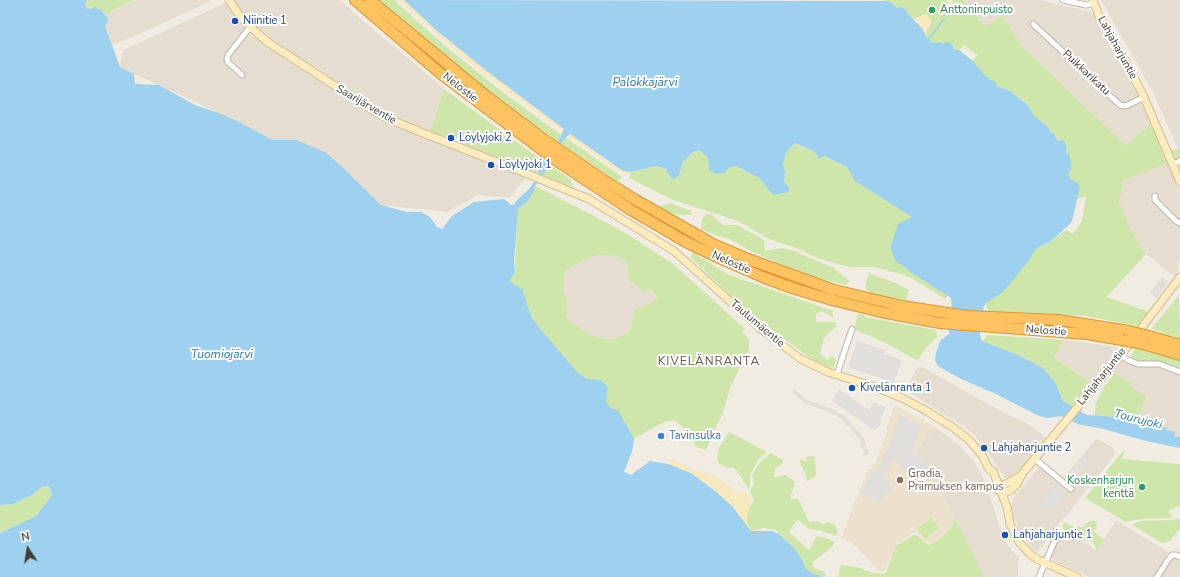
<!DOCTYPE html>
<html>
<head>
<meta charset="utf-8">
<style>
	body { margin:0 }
	#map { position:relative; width:1180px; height:577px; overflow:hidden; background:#f1ece2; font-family:"Nunito Sans",sans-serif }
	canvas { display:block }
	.north { position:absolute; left:8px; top:529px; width:40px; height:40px; -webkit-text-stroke:3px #fff; paint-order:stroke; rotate:348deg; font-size:11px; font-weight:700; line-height:16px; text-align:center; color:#433c33 }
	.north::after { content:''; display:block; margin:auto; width:14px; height:18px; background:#433c33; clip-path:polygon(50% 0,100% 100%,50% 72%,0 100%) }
</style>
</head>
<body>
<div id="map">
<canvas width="1180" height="577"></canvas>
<div class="north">N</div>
</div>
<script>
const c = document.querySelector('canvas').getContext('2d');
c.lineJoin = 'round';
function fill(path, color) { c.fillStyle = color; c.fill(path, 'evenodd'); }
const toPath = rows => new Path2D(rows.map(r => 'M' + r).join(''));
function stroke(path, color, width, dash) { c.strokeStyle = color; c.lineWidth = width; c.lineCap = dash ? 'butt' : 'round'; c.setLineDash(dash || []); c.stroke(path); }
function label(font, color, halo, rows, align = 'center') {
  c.font = font + ' "Nunito Sans",sans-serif'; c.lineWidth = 4; c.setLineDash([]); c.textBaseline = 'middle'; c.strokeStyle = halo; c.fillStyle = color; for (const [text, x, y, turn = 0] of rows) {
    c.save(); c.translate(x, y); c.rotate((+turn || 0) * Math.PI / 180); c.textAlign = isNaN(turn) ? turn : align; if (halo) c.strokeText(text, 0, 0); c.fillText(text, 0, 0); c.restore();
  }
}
const residential = toPath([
	[134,0,211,0,211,1,126,40,111,45,105,26,108,21,106,15,109,12],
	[232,0,340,0,361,19,444,88,430,131,532,170,510,198,478,195,447,212,381,205,296,140,274,140,219,113,120,67,123,50],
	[963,0,1041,0,1090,12,1101,23,1119,54,1140,97,1151,124,1125,145,1022,46,1002,15,987,27],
	[1101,0,1180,0,1180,148,1178,149,1153,92],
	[1167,162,1180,189,1180,259,1177,265,1178,271,1175,277,1146,254,1128,225,1125,213,1119,203,1123,185,1121,180],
	[600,255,617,256,626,261,630,281,650,289,658,298,647,305,634,309,631,327,628,332,619,338,610,339,596,337,583,331,565,317,568,302,563,290,563,277,569,268,591,257],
	[1064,340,1109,346,1117,348,1125,362,1132,365,1160,366,1180,374,1180,437,1174,436,1166,430,1166,427,1162,426,1159,427,1145,420,1145,418,1143,417,1141,419,1138,419,1129,386,1131,383,1107,368,1093,384,1054,358],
	[922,367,1004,413,1014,418,1021,420,1048,438,1027,463,1012,476,1005,478,987,451,974,434,958,423,905,390,917,368],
	[935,427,960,446,974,461,985,481,1002,534,1009,547,1019,559,1018,568,1018,577,984,577,928,466,915,452],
	[1096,439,1111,446,1115,452,1114,456,1037,552,1029,545,1020,534,1012,511,1011,503,1013,499,1040,466,1059,483],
	[1116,520,1168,552,1166,556,1171,560,1177,558,1180,552,1180,577,1090,577,1054,561,1050,557,1056,542,1064,531,1097,550]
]);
const education = toPath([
	[895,405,935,427,916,452,928,466,955,518,951,528,938,540,930,544,922,538,916,531,897,544,884,572,879,571,852,542,841,539,868,469,871,469,873,463,875,464,888,430,886,429]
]);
const green = toPath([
	[87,0,134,0,109,12,106,15,102,11,95,7,91,9,86,8,85,5],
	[379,0,394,0,443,44,496,87,549,126,622,177,617,182,544,132,490,92,437,50],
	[883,0,947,0,948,4,954,8,952,0,963,0,987,27,1002,15,1022,46,1125,145,1151,124,1161,149,1164,153,1180,148,1180,158,1122,181,1123,185,1119,203,1125,213,1128,225,1146,254,1107,297,1149,312,1138,326,1085,316,1021,312,988,312,986,303,985,303,1038,247,1050,242,1066,230,1073,234,1082,221,1086,196,1077,199,1080,187,1070,178,1068,174,1067,154,1066,151,1048,127,1033,116,1028,104,1010,91,997,86,986,78,973,61,977,55,964,45,959,50,955,50,952,44,943,44,941,42,934,43,928,40,926,36,927,29,930,26,926,14,914,19,907,13,906,9,900,7,897,8],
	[444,89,543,161,537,174,532,170,468,146,461,140,448,135,443,136,430,131],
	[795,143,847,167,939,202,937,289,947,296,945,299,911,278,901,274,873,267,850,267,837,264,820,259,796,248,769,239,738,221,673,200,629,178,630,172,656,166,666,169,670,177,679,175,683,162,693,152,698,150,708,158,709,170,735,166,759,178,773,195,789,188,784,181,785,172,783,163,786,153],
	[548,163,570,179,574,188,541,175,547,169],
	[535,186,594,216,627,234,672,263,745,329,743,332,750,341,748,351,730,388,723,412,706,450,696,447,691,434,674,420,662,423,628,442,513,319,522,289,509,281,515,273,517,215,518,209,528,201,534,191],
	[600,255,617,256,626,261,630,281,644,292,650,289,658,298,647,305,634,309,631,327,628,332,619,338,610,339,596,337,583,331,566,317,568,302,563,290,563,277,569,268,591,257],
	[671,203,691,211,692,215,668,214,657,207],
	[707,214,712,215,723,225,737,225,764,240,765,251,783,248,794,251,834,268,849,281,846,285,809,276,780,265,774,261,751,251,731,240,701,230,702,219],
	[693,252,727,274,833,311,833,317,821,311,816,314,816,322,835,322,837,326,824,338,820,353,827,360,832,356,836,360,835,364,833,367,829,367,816,362,765,325,730,295,691,258],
	[869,273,896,283,909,290,906,300,870,294,865,288],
	[1179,295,1180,339,1162,333,1163,332,1151,329],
	[858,313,865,315,864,317,936,330,937,337,925,349,919,359,916,360,884,342,856,330,855,326],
	[988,335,1064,340,1054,358,1093,384,1073,407,1063,401,1055,382,1043,368,1018,355,982,341],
	[1136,348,1180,361,1180,370,1156,361,1143,363,1130,359,1131,355],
	[1115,373,1131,383,1130,386,1146,397,1138,419,1095,416,1095,405,1104,387],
	[729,432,767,452,759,459,751,473,749,490,741,477,734,468,728,468,718,463,717,457,719,448],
	[1125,450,1122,459,1180,464,1180,506,1169,511,1172,518,1142,519,1126,522,1085,498,1121,453],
	[771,453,783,460,783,463,775,468,774,477,786,475,795,482,790,500,798,498,809,522,818,521,823,524,828,522,835,525,838,531,836,536,820,530,809,529,797,519,789,532,809,550,817,536,825,538,835,542,832,547,814,561,812,567,826,573,826,577,819,575,815,575,806,569,802,559,794,548,776,530,764,528,751,531,746,520,749,508,754,499,750,491,754,483,752,475,761,461],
	[813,456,815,457,816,476,807,481,805,472,801,466,800,460,804,460,807,462,806,457],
	[43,486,49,487,52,495,36,516,0,533,0,505,13,504,32,495],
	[931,518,939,528,925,539,917,529],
	[955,518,984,577,838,577,841,565,857,567,873,573,885,574,896,546,915,534,930,546,930,544,938,540,951,528],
	[1180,519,1180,532,1178,530,1170,541,1162,543,1132,525,1141,521,1173,520],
	[1089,521,1095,521,1097,526,1094,532,1104,539,1097,550,1092,541,1079,540,1064,531,1062,525,1065,522,1073,527,1083,527]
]);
const sand = toPath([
	[398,0,404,0,436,30,488,72,565,129,563,132,501,87,465,59],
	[926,14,932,20,930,26,927,29,926,36,922,28,914,19],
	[570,134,623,171,630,172,625,175,615,169,567,136],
	[672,460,675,460,691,469,718,477,738,493,744,492,748,494,751,501,746,520,751,531,691,473,668,464]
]);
const parking = toPath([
	[1162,277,1169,282,1156,298,1150,293],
	[857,341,885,350,884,354,902,360,894,383,848,367],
	[839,389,869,410,873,402,886,407,881,418,880,426,874,430,832,401],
	[795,390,807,400,835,410,847,418,863,437,869,454,865,455,859,439,844,421,833,414,805,403,792,393],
	[901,415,921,427,912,449,928,465,934,477,917,486,899,463,893,459,890,468,882,473,893,489,879,500,862,493,871,469,878,471],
	[1085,454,1091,458,1072,483,1066,478],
	[1056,485,1065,494,1050,512,1040,503]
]);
const water = toPath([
	[0,0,87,0,85,5,86,8,91,9,95,7,102,11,107,17,108,21,105,26,120,67,134,74,135,84,159,85,195,105,219,113,237,121,273,140,296,140,325,152,340,165,381,205,407,212,422,212,430,217,437,227,442,229,452,216,474,202,504,199,511,205,514,204,518,199,528,190,535,181,542,162,559,140,564,129,488,72,436,30,404,0,889,1,897,8,900,7,906,9,907,13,922,28,928,40,934,43,941,42,943,44,948,41,952,44,955,50,959,50,973,61,986,77,988,77,990,80,995,81,997,86,1010,91,1028,105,1034,116,1048,127,1051,132,1054,134,1058,141,1064,140,1067,148,1066,151,1067,154,1069,154,1072,167,1068,174,1070,178,1073,181,1078,183,1080,187,1072,221,1069,225,1050,242,1038,247,1033,253,1031,258,1003,292,986,303,984,306,980,335,982,341,1018,355,1043,368,1055,382,1063,401,1087,415,1141,419,1143,417,1145,418,1145,420,1159,427,1163,426,1164,428,1167,427,1166,430,1175,432,1174,436,1180,437,1180,448,1146,441,1104,429,1078,424,1061,416,1048,418,1039,416,994,393,961,379,938,366,935,360,936,353,940,341,949,334,952,309,951,298,915,275,896,261,890,248,898,224,912,217,855,181,847,167,824,156,819,159,815,152,795,143,786,153,783,163,785,172,784,181,789,188,789,192,773,195,759,178,736,166,728,168,724,173,715,174,709,170,708,158,699,150,693,152,683,162,679,175,675,179,670,177,666,169,656,166,630,172,623,171,570,134,565,138,554,153,548,161,547,169,535,186,534,191,528,201,518,209,514,261,515,273,509,281,522,289,532,319,577,372,587,379,601,380,608,388,606,402,612,409,618,410,634,439,632,452,624,472,631,475,650,461,668,464,691,473,715,491,732,506,751,531,772,531,779,534,794,548,802,559,806,569,815,575,819,575,824,577,0,577,0,533,36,516,52,495,49,487,43,486,32,495,13,504,0,505]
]);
const stream = toPath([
	[928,40,944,19]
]);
const street = toPath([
	[1063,0,1086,5,1094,3],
	[1033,24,1120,105,1124,106,1128,105,1144,97],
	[242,75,228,62,227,59,228,55,250,27],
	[1173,164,1180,161],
	[1155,196,1155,200,1176,221,1180,223],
	[1121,355,1128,360,1138,364,1159,364,1180,372],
	[837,374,852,329],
	[1035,459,1071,489],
	[1039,577,1056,538,1056,531],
	[1157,577,1168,560,1172,555,1176,555,1180,557]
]);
const secondary = toPath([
	[229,0,242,19,266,41,369,108,384,117,423,133,525,173,589,199,674,251,762,330,801,359,828,372,878,388,902,398,925,410,954,428,969,440,982,455,989,469,993,471,1007,507,1010,524,1019,542,1031,555,1039,560,1077,577],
	[1093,0,1099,16,1127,64,1144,97,1180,182],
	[998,490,1000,487,1022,475],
	[1002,494,1011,490,1017,484,1022,474,1121,355,1180,277]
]);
const highway = toPath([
	[355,0,441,74,554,159,631,210,686,242,719,258,765,278,792,288,832,300,881,312,940,323,1087,334,1122,340],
	[370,0,485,95,546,141,602,179,636,200,713,244,748,259,834,290,902,306,967,316,1059,320,1129,331],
	[1149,336,1180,345],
	[1143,344,1180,355]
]);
const highwayBridge = toPath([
	[1129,331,1149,336],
	[1122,340,1143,344]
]);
const markers = [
	[932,10,4,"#2e9e5b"],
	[235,21,4,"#1a4fb4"],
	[451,138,4,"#1a4fb4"],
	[491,165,4,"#1a4fb4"],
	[852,388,4,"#1a4fb4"],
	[661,436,4,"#3f7fe0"],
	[984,448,4,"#1a4fb4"],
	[900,480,4,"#8d6e63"],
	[1142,487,4,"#2e9e5b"],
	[1005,535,4,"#1a4fb4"]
];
const leisureNames = [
	["Anttoninpuisto",940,10],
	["Koskenharjun",1134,481,"right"],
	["kenttä",1134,494,"right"]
];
const transitNames = [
	["Niinitie 1",243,21],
	["Löylyjoki 2",459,138],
	["Löylyjoki 1",499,165],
	["Kivelänranta 1",860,388],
	["Lahjaharjuntie 2",992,448],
	["Lahjaharjuntie 1",1013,535]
];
const streetNames = [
	["Lahjaharjuntie",1117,48,61],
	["Puikkarikatu",1086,73,43],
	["Nelostie",460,88,38],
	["Saarijärventie",366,105,30],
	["Nelostie",731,263,24],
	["Taulumäentie",757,324,40],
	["Nelostie",1046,331,4],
	["Lahjaharjuntie",1102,377,-51]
];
const shopNames = [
	["Tavinsulka",669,436]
];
const educationNames = [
	["Gradia,",908,474],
	["Priimuksen kampus",908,487]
];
const waterNames = [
	["Palokkajärvi",645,83],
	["Tuomiojärvi",222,355],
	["Tourujoki",1138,420,14]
];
const neighbourhoodNames = [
	["KIVELÄNRANTA",709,362]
];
fill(residential, '#e5ded0');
fill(education, '#ebe1cc');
fill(green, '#cee6aa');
fill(sand, '#f7e8bd');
fill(parking, '#e1dfdb');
fill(water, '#9dd1ef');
stroke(stream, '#9dd1ef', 1.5);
stroke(street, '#bfb6a8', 7);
stroke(secondary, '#d2be92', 9);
stroke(highway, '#dc9632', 12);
stroke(street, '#fff', 5);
stroke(secondary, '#feecbf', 7);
stroke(highway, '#fdc361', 10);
stroke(highwayBridge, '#dc9632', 12, []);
stroke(highwayBridge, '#fdc361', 10);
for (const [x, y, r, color] of markers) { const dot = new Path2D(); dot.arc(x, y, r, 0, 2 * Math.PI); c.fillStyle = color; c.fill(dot); stroke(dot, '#fff', 1.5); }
label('11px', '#27864d', '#fff', leisureNames, 'left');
label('11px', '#164399', '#fff', transitNames, 'left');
label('11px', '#433c33', '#fff', streetNames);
label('11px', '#366cbe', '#fff', shopNames, 'left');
label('11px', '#785e54', '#fff', educationNames, 'left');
label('italic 12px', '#2e7dad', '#fff', waterNames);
c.letterSpacing = '1px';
label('12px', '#65594a', '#fff', neighbourhoodNames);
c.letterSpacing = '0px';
</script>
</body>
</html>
